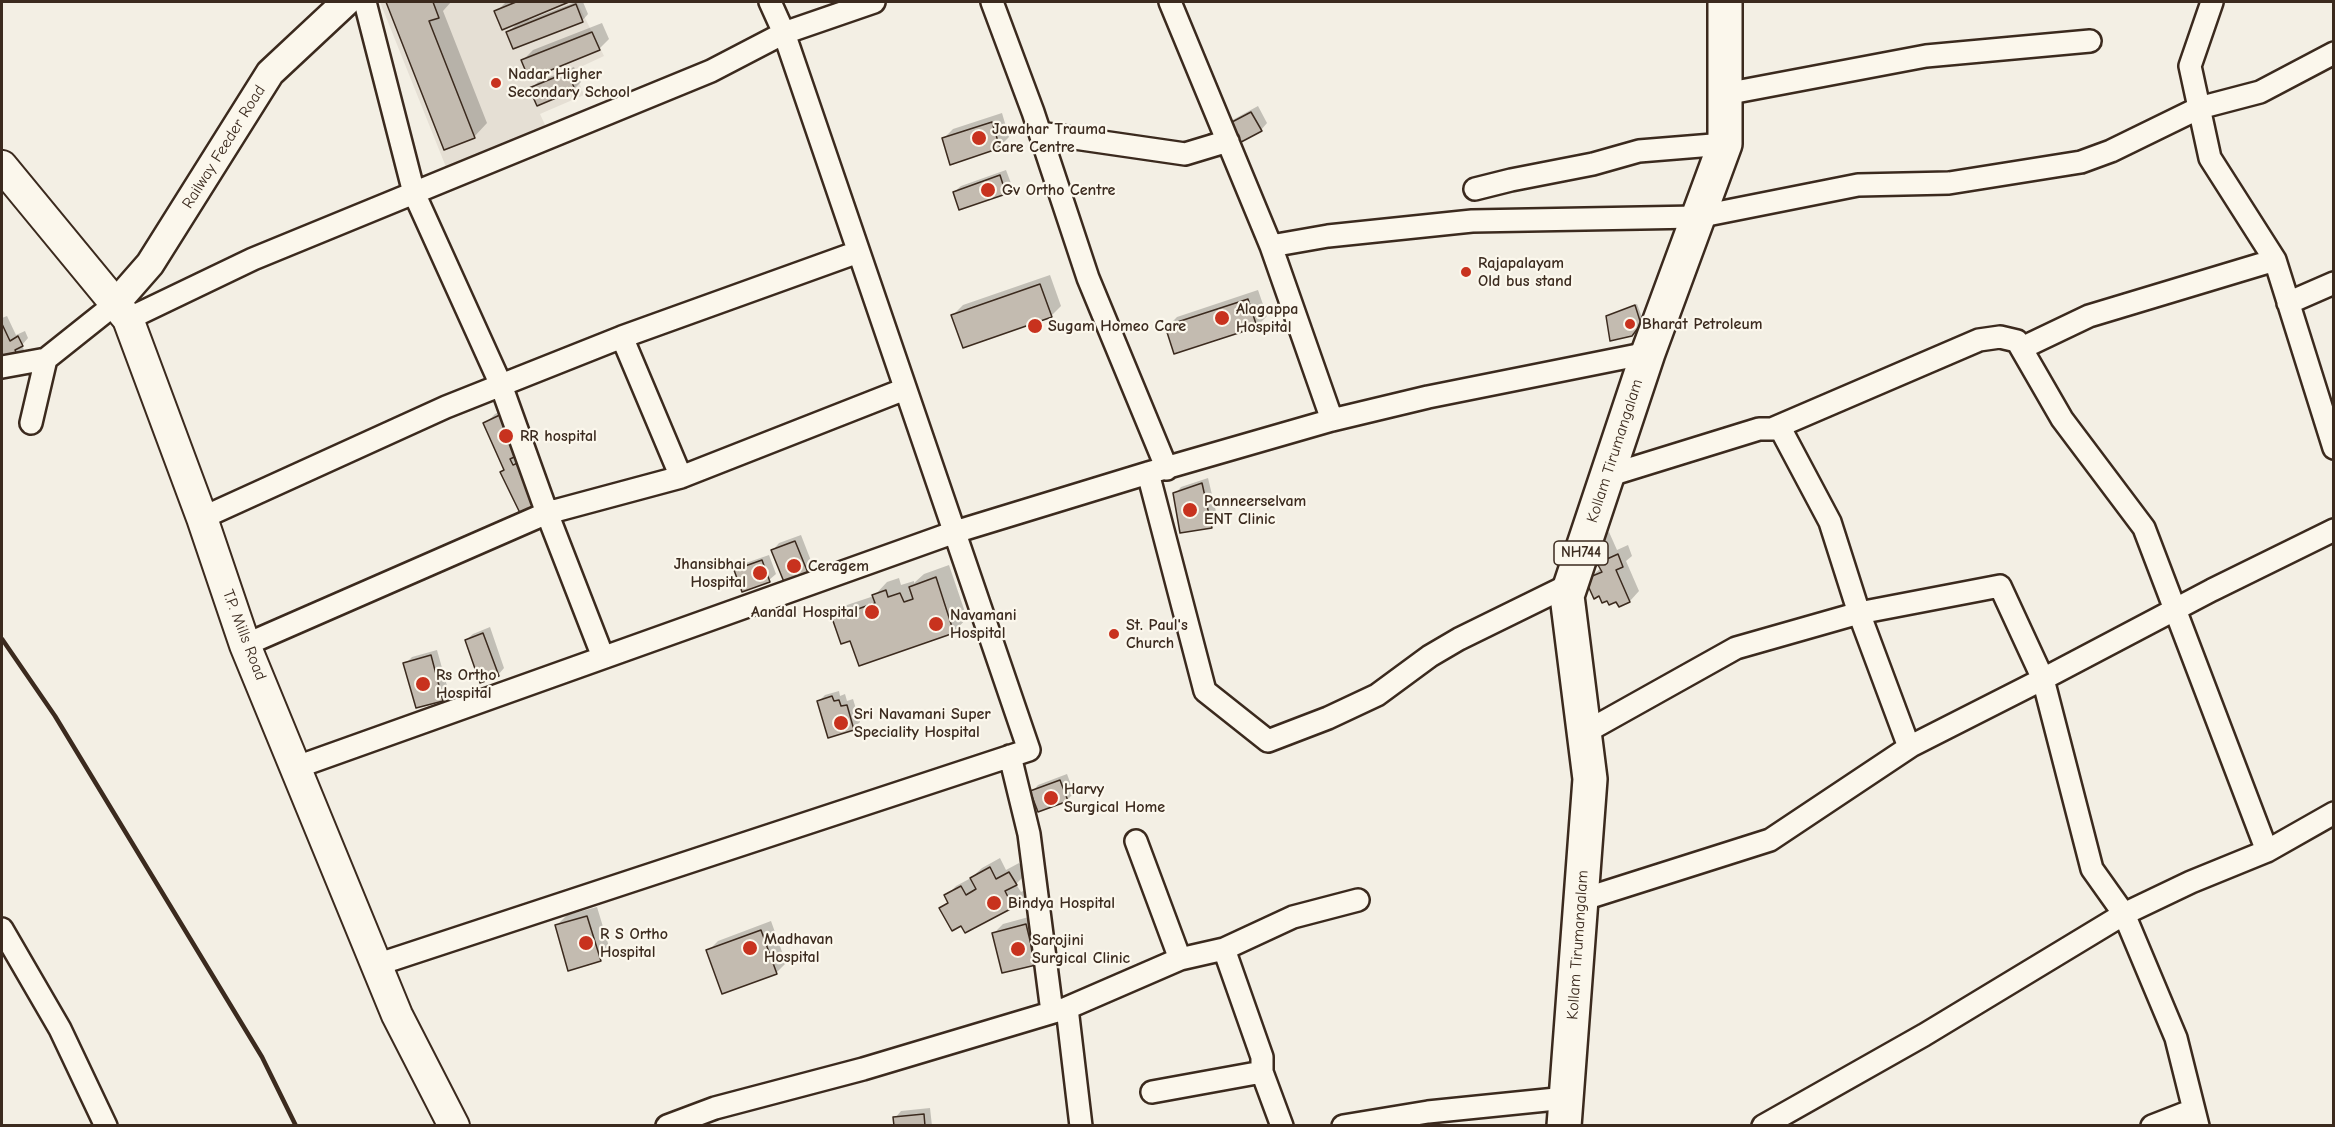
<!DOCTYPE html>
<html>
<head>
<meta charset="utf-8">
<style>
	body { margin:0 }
	#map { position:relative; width:2335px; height:1127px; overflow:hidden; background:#f3efe4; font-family:"Comic Neue",sans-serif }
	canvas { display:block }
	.frame { position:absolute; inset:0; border:3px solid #3b2a1e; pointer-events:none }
</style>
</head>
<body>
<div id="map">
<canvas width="2335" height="1127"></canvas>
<div class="frame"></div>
</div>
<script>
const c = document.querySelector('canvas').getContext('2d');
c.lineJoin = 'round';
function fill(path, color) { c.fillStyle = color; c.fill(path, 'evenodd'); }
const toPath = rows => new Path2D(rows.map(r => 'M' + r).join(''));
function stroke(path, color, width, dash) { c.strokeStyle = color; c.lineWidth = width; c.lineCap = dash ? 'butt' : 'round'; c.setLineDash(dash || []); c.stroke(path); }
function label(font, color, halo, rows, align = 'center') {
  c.font = font + ' "Comic Neue",sans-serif'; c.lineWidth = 4.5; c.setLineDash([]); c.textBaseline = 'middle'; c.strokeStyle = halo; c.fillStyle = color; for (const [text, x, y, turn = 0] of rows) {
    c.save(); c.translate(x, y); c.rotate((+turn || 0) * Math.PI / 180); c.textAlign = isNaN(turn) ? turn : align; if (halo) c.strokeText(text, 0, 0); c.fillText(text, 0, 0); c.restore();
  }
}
const built = toPath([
	[380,2,577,2,604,56,574,70,584,95,540,114,546,127,446,167]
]);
const shadow = toPath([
	[387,2,451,2,443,11,487,123,474,137,445,148],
	[506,2,566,2,528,18,529,20,576,2,583,2,588,14,582,21,508,32,519,22,496,12],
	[602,23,609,39,599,49,523,60,533,50],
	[574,67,581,82,574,89,537,104,531,89,538,82],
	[1258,106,1267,123,1261,130,1200,140,1207,134],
	[1002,113,1009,137,999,147,943,139,953,129],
	[1006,170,1012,186,1006,192,960,208,954,192,961,186],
	[1050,275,1061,306,1051,316,953,315,963,305],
	[1258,290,1267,316,1257,326,1175,352,1167,327,1177,317],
	[1637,304,1643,320,1635,331,1607,317],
	[7,316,16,335,25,331,28,338,22,345,24,350,17,356,2,356,2,318],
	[516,404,534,441,521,452,523,457,532,453,550,492,540,502,521,511,502,472,505,469,485,424,495,414],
	[528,457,529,460,512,468,512,464],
	[1208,478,1218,520,1211,526,1175,494,1181,487],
	[1609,532,1617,550,1628,545,1632,556,1626,561,1639,591,1630,601,1587,580,1601,568,1596,537],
	[801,535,813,566,807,572,773,550,779,543],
	[769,555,776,574,769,580,736,571,743,564],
	[949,565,967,618,954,632,851,639,834,618,847,605,874,596,887,582,899,578,901,585,914,581,914,583,924,574],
	[490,627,504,668,498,675,466,640,473,634],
	[437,650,449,693,442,699,405,664,412,657],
	[839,691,840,696,845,694,847,701,853,699,860,722,854,728,829,736,819,701,825,695],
	[1067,774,1074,793,1067,800,1032,792,1038,785],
	[1000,858,1006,870,1019,863,1026,874,1016,884,1021,892,1027,889,1029,893,1019,903,962,924,941,908,949,901,946,896,956,886,971,878,982,868],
	[597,907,610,950,600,960,557,925,567,915],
	[1036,915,1036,963,993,934,1003,924],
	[771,921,786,963,776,973,708,951,718,941],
	[930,1108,932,1126,895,1126,895,1118,901,1111]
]);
const building = toPath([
	[386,2,433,2,439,18,429,21,475,138,444,150,386,2],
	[516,2,569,2,502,30,494,11,516,2],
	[576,4,583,22,513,49,506,32,576,4],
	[592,32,600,50,529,79,521,60,592,32],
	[568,72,575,90,537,106,529,88,568,72],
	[1251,112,1262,131,1209,159,1198,140,1251,112],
	[992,122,1000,148,950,165,942,138,992,122],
	[1000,175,1006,194,959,210,953,192,1000,175],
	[1040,284,1052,317,963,348,951,315,1040,284],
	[1248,299,1257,327,1174,354,1165,326,1248,299],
	[1635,305,1641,324,1632,336,1610,341,1606,316,1635,305],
	[2,324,10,341,18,336,23,346,15,350,18,357,2,357,2,324],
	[506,412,525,452,510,459,513,465,522,461,541,503,520,513,500,472,504,470,483,423,506,412],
	[1202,483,1212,528,1180,533,1173,493,1202,483],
	[1599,540,1607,559,1618,554,1623,567,1616,570,1630,602,1619,607,1616,602,1609,605,1607,601,1602,603,1599,596,1594,599,1585,579,1602,572,1598,565,1593,567,1599,540],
	[795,541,808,573,784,582,771,550,795,541],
	[762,560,770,582,742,592,734,570,762,560],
	[936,577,954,633,859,666,850,641,841,644,832,618,875,603,872,595,886,590,888,597,900,593,904,602,913,599,909,587,936,577],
	[483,633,499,676,480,683,465,640,483,633],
	[431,655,443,701,416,708,403,663,431,655],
	[832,696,834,701,839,700,841,706,847,705,854,730,828,738,817,701,832,696],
	[1060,780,1068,801,1038,812,1030,791,1060,780],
	[990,867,996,879,1009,872,1017,885,1005,891,1010,901,1017,898,1020,904,965,933,961,926,952,931,939,908,948,903,944,895,961,886,966,895,976,889,970,878,990,867],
	[587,916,601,961,568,971,555,925,587,916],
	[1026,924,1036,965,1002,973,992,933,1026,924],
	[761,930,777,974,722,994,706,950,761,930],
	[924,1114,925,1126,894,1126,893,1117,924,1114]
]);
const minor = toPath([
	[365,2,414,193,501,385,547,513,603,657],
	[992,2,1033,112,1088,278,1167,469],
	[1170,2,1271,246,1332,420],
	[2212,2,2190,66,2210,158,2275,260,2334,448],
	[1725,94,1926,56,2090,41],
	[1040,133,1185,154,1228,141],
	[1475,189,1511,180,1593,164,1639,151,1725,144],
	[1271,246,1328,236,1472,221,1697,217,1858,185,1949,183,2081,162,2111,151,2199,108,2260,92,2334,53],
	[858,252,622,337,681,477,905,389],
	[2288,303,2334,283],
	[128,319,253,259,711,71,784,33,874,2],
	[2022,348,2089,316,2275,260],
	[2,367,46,359],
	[31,423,46,359,115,304],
	[1779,426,1830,522,1859,613,1909,747,2043,679,2212,590,2334,530],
	[1148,473,1205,691,1268,741,1328,718,1377,695,1430,656,1459,639,1571,584],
	[1607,476,1759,429,1772,429,1979,340,2000,337,2017,341,2062,419,2144,528,2267,851],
	[202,518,446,407,622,337],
	[245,645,547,513,681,477],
	[1584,733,1736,648,1859,613,2000,586,2043,679,2092,869,2124,914,2176,1038,2198,1126],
	[1010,756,1029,834,1052,1012],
	[297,767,955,532,1148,473,1332,420,1428,397,1648,353],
	[1136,841,1180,959],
	[1581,900,1770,840,1914,744],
	[2,929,60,1029,106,1126],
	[1224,949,1262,1057,1262,1072,1282,1126],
	[376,965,1029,750,784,33,770,2],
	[1067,1008,1180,959,1224,949,1293,917,1358,900],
	[1152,1092,1262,1072],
	[667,1126,715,1108,863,1069,1067,1008,1081,1126],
	[1343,1126,1428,1112,1566,1098],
	[1763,1126,1924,1035,2124,914,2191,882,2267,851,2334,813],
	[2152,1126,2193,1110]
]);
const tertiary = toPath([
	[115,304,150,264,270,73,346,2]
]);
const secondary = toPath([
	[2,166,128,319,202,518,245,645,397,1015,454,1126]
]);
const trunk = toPath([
	[1564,1126,1590,779,1567,596,1648,353,1725,144,1725,2]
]);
const rail = toPath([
	[2,639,55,716,262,1057,296,1126]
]);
const markers = [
	[496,83,6,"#c8321e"],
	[979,138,8,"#c8321e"],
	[988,190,8,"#c8321e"],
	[1466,272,6,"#c8321e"],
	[1222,318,8,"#c8321e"],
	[1630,324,6,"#c8321e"],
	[1035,326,8,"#c8321e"],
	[506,436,8,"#c8321e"],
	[1190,510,8,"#c8321e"],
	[794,566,8,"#c8321e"],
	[760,573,8,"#c8321e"],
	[872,612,8,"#c8321e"],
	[936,624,8,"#c8321e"],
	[1114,634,6,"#c8321e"],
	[423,684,8,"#c8321e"],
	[841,723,8,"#c8321e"],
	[1051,798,8,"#c8321e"],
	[994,903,8,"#c8321e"],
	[586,943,8,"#c8321e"],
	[750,948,8,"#c8321e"],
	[1018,949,8,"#c8321e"]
];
const shields = [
	[1581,553,54]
];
const shieldNames = [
	["NH744",1581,553]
];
const poiNames = [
	["Nadar Higher",508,74],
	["Secondary School",508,92],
	["Jawahar Trauma",992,129],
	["Care Centre",992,147],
	["Gv Ortho Centre",1002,190],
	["Rajapalayam",1478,263],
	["Old bus stand",1478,281],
	["Alagappa",1236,309],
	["Hospital",1236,327],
	["Bharat Petroleum",1642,324],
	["Sugam Homeo Care",1048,326],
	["RR hospital",520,436],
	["Panneerselvam",1204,501],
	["ENT Clinic",1204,519],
	["Jhansibhai",746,564,"right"],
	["Hospital",746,582,"right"],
	["Ceragem",808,566],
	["Aandal Hospital",858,612,"right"],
	["Navamani",950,615],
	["Hospital",950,633],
	["St. Paul's",1126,625],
	["Church",1126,643],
	["Rs Ortho",436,675],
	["Hospital",436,693],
	["Sri Navamani Super",854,714],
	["Speciality Hospital",854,732],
	["Harvy",1064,789],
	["Surgical Home",1064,807],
	["Bindya Hospital",1008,903],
	["R S Ortho",600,934],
	["Hospital",600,952],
	["Madhavan",764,939],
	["Hospital",764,957],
	["Sarojini",1032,940],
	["Surgical Clinic",1032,958]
];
const streetNames = [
	["Railway Feeder Road",224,147,-58],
	["Kollam Tirumangalam",1615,451,-72],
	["T.P. Mills Road",244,635,69],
	["Kollam Tirumangalam",1578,945,-86]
];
fill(built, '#e5dfd4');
fill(shadow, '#0003');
fill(building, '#c3bbb0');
stroke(building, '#3b2a1e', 1.5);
stroke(minor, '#3b2a1e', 26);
stroke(tertiary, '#3b2a1e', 32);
stroke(secondary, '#3b2a1e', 34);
stroke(trunk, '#3b2a1e', 38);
stroke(minor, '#fbf7ec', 21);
stroke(tertiary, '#fbf7ec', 27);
stroke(secondary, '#fbf7ec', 30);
stroke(trunk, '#fbf7ec', 33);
stroke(rail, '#3b2a1e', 4.5);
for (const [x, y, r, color] of markers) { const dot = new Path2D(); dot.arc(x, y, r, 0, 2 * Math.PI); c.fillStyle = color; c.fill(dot); stroke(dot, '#fbf7ec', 2); }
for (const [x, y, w] of shields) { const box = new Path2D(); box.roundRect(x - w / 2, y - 12, w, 24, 4.5); c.fillStyle = '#fbf7ec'; c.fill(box); stroke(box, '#3b2a1e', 1.5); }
label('bold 15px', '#3b2a1e', null, shieldNames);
label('bold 16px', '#3b2a1e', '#fbf7ec', poiNames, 'left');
label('16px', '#3b2a1e', '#fbf7ec', streetNames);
</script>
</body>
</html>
